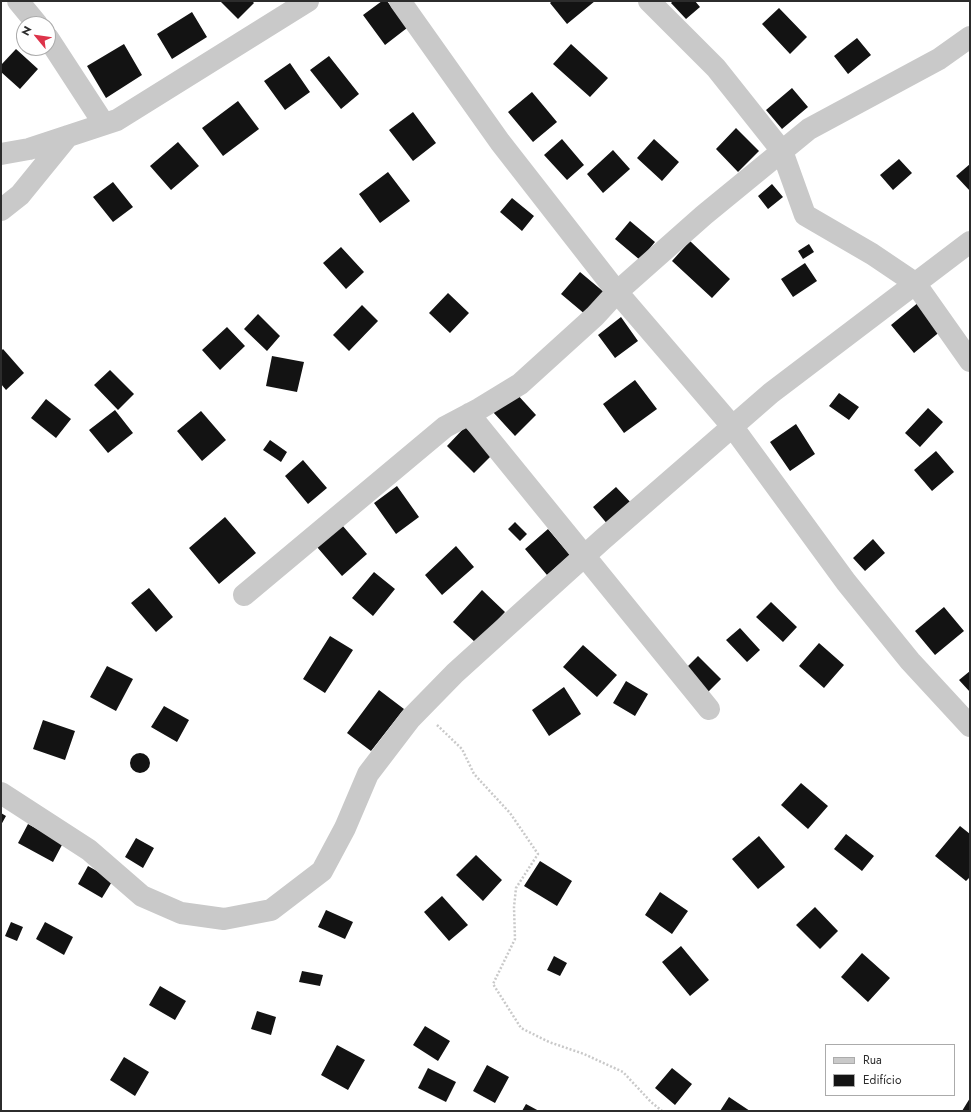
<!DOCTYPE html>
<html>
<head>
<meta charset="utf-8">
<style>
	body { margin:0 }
	#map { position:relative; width:971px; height:1112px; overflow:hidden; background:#fff; font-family:Jost,sans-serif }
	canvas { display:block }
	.frame { position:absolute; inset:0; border:2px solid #2c2c2c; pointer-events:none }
	.legend { position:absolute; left:825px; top:1044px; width:130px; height:52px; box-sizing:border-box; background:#fff; border:1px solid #ababab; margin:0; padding:5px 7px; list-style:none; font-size:12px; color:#2c2c2c }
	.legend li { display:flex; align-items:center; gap:8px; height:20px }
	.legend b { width:20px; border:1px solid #ababab }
	.north { position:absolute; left:16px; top:16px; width:40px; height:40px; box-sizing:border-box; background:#fff; border:1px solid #ababab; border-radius:50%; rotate:299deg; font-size:11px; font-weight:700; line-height:16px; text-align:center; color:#2c2c2c }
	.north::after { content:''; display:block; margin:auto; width:14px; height:18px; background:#dd334a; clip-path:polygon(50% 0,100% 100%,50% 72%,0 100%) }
</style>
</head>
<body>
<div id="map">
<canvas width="971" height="1112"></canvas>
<div class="frame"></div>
<ul class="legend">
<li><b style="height:5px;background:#c9c9c9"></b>Rua</li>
<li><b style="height:11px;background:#131313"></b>Edifício</li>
</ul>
<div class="north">N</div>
</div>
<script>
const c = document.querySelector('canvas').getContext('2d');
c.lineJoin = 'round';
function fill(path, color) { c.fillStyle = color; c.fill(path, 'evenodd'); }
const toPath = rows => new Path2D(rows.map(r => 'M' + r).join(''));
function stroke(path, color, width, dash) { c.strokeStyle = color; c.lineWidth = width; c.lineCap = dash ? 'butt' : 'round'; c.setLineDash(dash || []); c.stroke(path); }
const building = toPath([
	[220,1,252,1,254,3,238,19],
	[382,1,387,1,407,28,385,45,363,15],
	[552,1,595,1,567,24,550,3],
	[673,1,695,1,700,7,686,19,671,3],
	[779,8,807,37,790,54,762,24],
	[192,12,207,37,172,59,157,34],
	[857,38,871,55,848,74,834,56],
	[124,44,142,75,106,98,87,66],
	[571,44,608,78,590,97,553,64],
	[16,49,38,69,20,89,1,72,1,65],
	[329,56,359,94,341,109,310,70],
	[290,63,310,92,285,110,264,81],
	[792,88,808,107,782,129,766,110],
	[532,92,557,122,533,142,508,112],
	[238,101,259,129,223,156,202,128],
	[413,112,436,143,413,161,389,130],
	[736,128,759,151,738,172,716,149],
	[562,139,584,165,567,180,544,155],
	[654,139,679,162,662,181,637,158],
	[178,142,199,166,171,190,150,166],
	[613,150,630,169,603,193,587,174],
	[899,159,912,173,893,190,880,175],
	[970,164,970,191,956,176],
	[388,172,410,201,380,223,359,194],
	[113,182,133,207,113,222,93,197],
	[772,184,783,197,768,209,758,196],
	[512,198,534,216,522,231,500,212],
	[630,221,655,242,640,260,615,239],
	[690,241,730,279,712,298,672,261],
	[809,244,814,252,803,259,798,251],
	[341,247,364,272,346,289,323,263],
	[805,263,817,281,793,297,781,279],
	[580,272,605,293,586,315,561,294],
	[448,293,469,313,450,333,429,313],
	[919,302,942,330,914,353,891,325],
	[362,305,378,321,349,351,333,335],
	[258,314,280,336,267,351,244,329],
	[621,317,638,341,615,358,598,335],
	[227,327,245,346,220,370,202,350],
	[3,349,24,373,6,390,1,384,1,351],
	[272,356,304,362,297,392,266,386],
	[110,370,134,394,118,410,94,385],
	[635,380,657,409,624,433,603,404],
	[515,392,536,415,515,436,493,412],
	[839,393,859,407,849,420,829,406],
	[46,399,71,419,56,438,31,418],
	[928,408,943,422,920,447,905,433],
	[115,410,133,433,108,453,89,430],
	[201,411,226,440,202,461,177,431],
	[796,424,815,454,790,471,770,442],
	[465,427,493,454,474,473,447,446],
	[270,440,287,452,281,462,263,450],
	[936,451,954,472,932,491,914,470],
	[303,460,327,488,308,504,285,476],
	[397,486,419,517,396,534,374,503],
	[616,487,633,505,609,526,593,507],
	[225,517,256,553,219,584,189,548],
	[515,522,527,534,520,541,508,529],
	[342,525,367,554,342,576,317,547],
	[548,529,570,555,547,575,525,549],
	[873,539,885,553,865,571,853,558],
	[456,546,474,567,442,595,425,575],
	[374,572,395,589,373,616,352,598],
	[149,588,173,617,156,632,131,603],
	[482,590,505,612,476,643,453,622],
	[771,602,797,627,783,642,756,617],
	[944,607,964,631,935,655,915,631],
	[740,628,760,650,747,662,726,640],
	[330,636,353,650,325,693,303,679],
	[819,643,844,665,824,688,799,666],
	[583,645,617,675,597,697,563,667],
	[698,656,721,679,708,692,685,669],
	[107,666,133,679,116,711,90,697],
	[970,671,970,692,959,680],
	[626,681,648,694,635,716,613,703],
	[564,687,581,714,549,736,532,710],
	[379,690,404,709,371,751,347,733],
	[164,706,189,720,177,742,151,727],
	[43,720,75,731,65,760,33,749],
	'130 763a10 10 0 1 1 20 0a10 10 0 1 1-20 0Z',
	[801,783,828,806,808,829,781,805],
	[1,813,6,816,1,825],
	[28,824,63,843,53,862,18,843],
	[960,826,970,834,970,877,966,881,935,856],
	[846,834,874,856,862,871,834,849],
	[759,836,785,867,758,889,732,859],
	[136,838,154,848,143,868,125,857],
	[476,855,502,880,483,901,456,875],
	[540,861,572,881,557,906,524,886],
	[88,866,113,880,102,898,78,884],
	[660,892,688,911,672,934,645,915],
	[442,896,468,925,449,941,424,912],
	[815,907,838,931,820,949,796,925],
	[326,910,353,922,345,939,318,927],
	[11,922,23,927,17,941,5,936],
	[45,922,73,937,64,955,36,939],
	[681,946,709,980,690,996,662,962],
	[862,953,890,978,868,1002,841,977],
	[554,956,567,963,560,976,547,970],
	[302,971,323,975,320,986,299,982],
	[160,986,186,1001,175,1020,149,1005],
	[257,1011,276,1017,271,1035,251,1029],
	[425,1026,450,1041,438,1061,413,1045],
	[337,1045,365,1060,348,1090,321,1075],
	[124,1057,149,1072,135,1096,110,1080],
	[487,1065,509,1077,495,1103,473,1091],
	[428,1068,456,1082,446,1102,418,1088],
	[672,1068,692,1084,675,1105,655,1088],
	[729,1097,750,1111,720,1111],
	[970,1098,970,1111,962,1111],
	[526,1104,539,1111,522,1111]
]);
const path = toPath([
	[437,725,462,749,474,774,510,813,538,854,516,888,514,907,515,939,493,984,521,1028,549,1042,584,1054,623,1072,651,1102,662,1111]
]);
const street = toPath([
	[18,1,37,24],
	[400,1,500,142,617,292,732,426,846,582,910,661,970,726],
	[649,1,716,68,782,151,805,215,872,254,915,283,970,361],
	[48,38,104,124],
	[1,154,29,149,117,120,308,1],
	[1,210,20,195,68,136],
	[469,414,709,709],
	[244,595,445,427,479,409,520,384,595,316,617,292,704,215,809,129,939,59,970,37],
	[1,793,89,850,142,896,181,913,224,919,271,910,322,871,345,828,368,774,410,719,455,673,602,540,771,393,970,242]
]);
fill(building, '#131313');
stroke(path, '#c9c9c9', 2.5, [2, 2]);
stroke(street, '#c9c9c9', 22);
</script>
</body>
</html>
